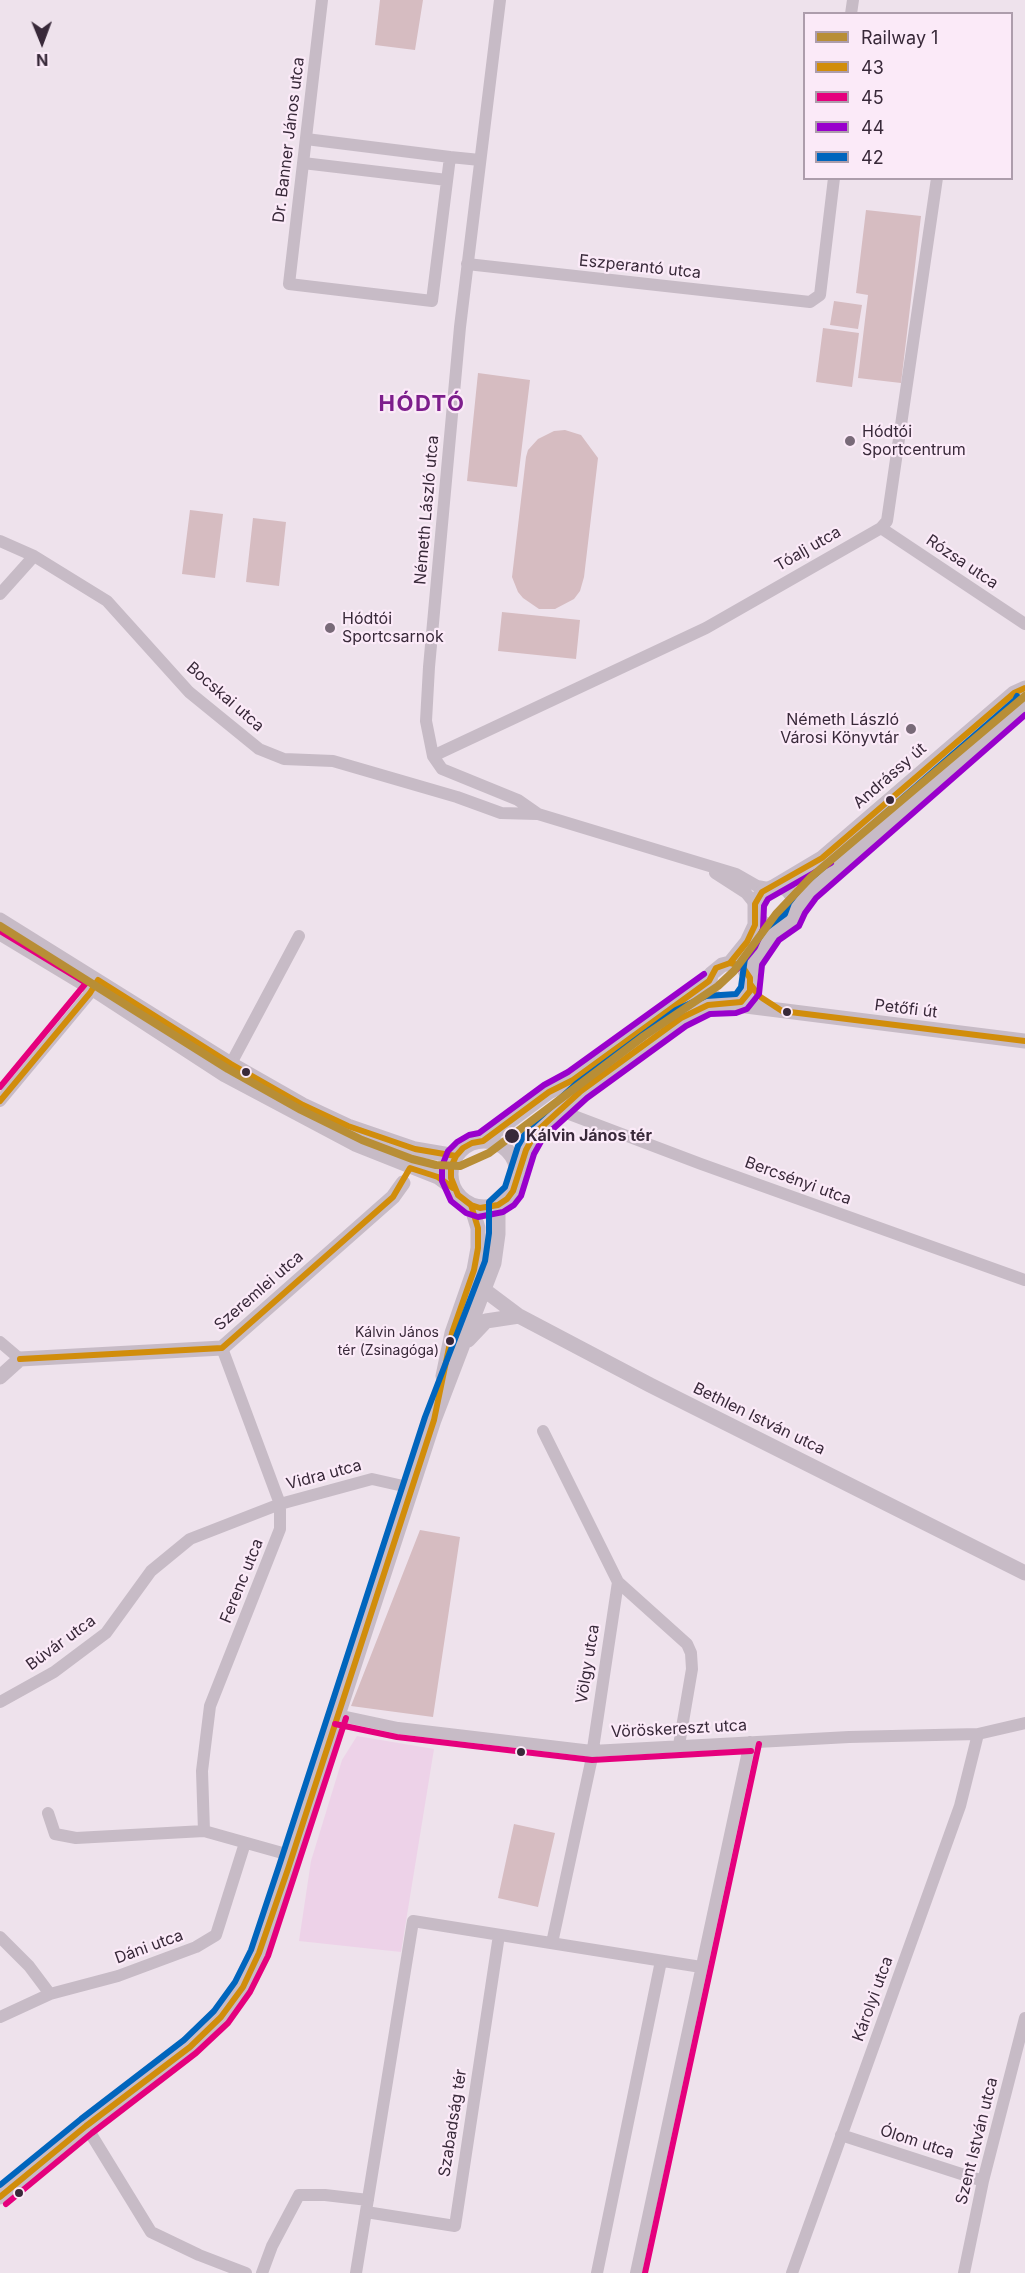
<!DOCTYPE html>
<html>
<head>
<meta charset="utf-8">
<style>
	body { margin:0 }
	#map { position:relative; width:1025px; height:2273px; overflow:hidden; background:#eee2ec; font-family:Inter,sans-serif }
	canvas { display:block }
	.legend { position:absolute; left:803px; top:12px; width:210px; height:168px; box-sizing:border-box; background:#fbeaf8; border:2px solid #ad9dac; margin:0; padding:8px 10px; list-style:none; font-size:18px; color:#382939 }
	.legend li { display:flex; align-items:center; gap:12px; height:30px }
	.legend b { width:30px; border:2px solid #ad9dac }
	.north { position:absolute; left:12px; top:12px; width:60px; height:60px; -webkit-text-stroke:4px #fbeaf8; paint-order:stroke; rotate:179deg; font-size:16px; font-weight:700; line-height:24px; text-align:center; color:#382939 }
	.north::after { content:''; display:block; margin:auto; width:21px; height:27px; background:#382939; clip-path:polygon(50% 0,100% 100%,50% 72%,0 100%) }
</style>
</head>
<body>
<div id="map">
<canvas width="1025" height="2273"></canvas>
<ul class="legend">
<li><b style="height:8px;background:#b88e36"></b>Railway 1</li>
<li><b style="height:8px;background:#d18d0b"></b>43</li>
<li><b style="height:8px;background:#e5007d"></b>45</li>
<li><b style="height:8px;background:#90c"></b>44</li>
<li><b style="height:8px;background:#0065bd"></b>42</li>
</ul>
<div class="north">N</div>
</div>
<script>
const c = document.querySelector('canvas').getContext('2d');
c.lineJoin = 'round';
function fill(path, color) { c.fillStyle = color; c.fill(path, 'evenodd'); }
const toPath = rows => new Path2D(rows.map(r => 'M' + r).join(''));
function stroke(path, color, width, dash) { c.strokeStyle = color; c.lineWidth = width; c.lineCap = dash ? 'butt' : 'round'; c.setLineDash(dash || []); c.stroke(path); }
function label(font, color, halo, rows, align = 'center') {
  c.font = font + ' Inter,sans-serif'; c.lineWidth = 4.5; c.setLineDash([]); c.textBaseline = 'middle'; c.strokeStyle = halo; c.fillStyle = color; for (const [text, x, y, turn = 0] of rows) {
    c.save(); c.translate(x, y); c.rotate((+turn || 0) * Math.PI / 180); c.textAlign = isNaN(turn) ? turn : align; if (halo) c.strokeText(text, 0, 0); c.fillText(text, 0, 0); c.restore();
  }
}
const green = toPath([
	[380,0,423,0,415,50,375,45],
	[866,210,921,216,901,383,858,378,868,295,856,293],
	[834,301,862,305,858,329,830,325],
	[823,328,859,333,852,387,816,382],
	[478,373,530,380,517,487,467,481],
	[565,430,581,435,598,458,584,577,580,591,574,599,555,609,539,609,523,598,518,592,512,577,526,457,528,450,538,439,554,431],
	[190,510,223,514,215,578,182,574],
	[253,518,286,522,279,586,246,582],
	[502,612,580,620,576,659,498,651],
	[420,1530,460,1537,433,1717,351,1706],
	[514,1824,555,1833,538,1907,498,1898]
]);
const plaza = toPath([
	[357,1736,434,1749,401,1952,299,1941,311,1861,342,1760]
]);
const minor = toPath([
	[322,0,289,284,432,301,450,157,480,160],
	[500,0,460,327,429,667,426,721,433,756,442,769,518,800,538,814,736,874,757,886,768,888],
	[851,14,853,0],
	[306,139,450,157],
	[303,163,447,180],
	[467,264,810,302,820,295,834,178],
	[881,528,1025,624],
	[0,541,34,556,107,601,189,692,259,749,284,759,333,761,457,797,501,813,537,814],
	[0,594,34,556],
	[433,756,706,628,881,528,887,521,937,178],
	[715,873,746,893,755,904],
	[227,1071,299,936],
	[0,1101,90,993,98,981],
	[561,1111,701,1164,1025,1280],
	[0,1342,20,1359],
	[543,1431,618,1582,687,1644,691,1653,692,1669,679,1745],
	[0,1702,54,1672,106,1633,151,1571,190,1539,280,1504,372,1479,412,1488],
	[337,1715,398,1728,592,1751,849,1737,978,1734,1025,1723],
	[48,1813,55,1834,76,1838,204,1831,293,1856],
	[204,1831,202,1771,210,1706,280,1529,280,1504,222,1348],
	[0,1937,29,1966,50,1994],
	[552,1943,591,1762,618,1582],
	[0,2017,50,1994,118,1976,196,1947,216,1935,245,1843],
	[86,2126,151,2232,199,2255,246,2273],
	[841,2135,983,2181],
	[366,2212,455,2226,499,1935],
	[262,2273,272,2246,299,2195,325,2195,368,2200],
	[356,2273,413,1921,701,1967],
	[597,2273,661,1961],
	[636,2273,750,1742],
	[792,2273,960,1806,978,1734],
	[964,2273,983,2181,1025,2018]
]);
const tertiary = toPath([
	[775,886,822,858,1014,693,1025,688],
	[797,908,809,892,1022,706,1025,700],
	[0,920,231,1064,303,1105,348,1126,415,1149,456,1156],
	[0,933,93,989,225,1075,355,1144,438,1177,453,1188],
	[730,963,747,942,755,925,755,904,762,892,775,886,782,887,788,890,796,901,797,908,792,920,781,927,775,928,762,923,755,911],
	[750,978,753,962,773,934,781,927],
	[735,1004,741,1002,750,991,750,978,742,966,730,963,722,965,711,974,709,988,712,995,722,1003,1025,1041],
	'451 1174a33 33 0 1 1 66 0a33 33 0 1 1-66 0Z',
	[483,1141,549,1092,573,1080,709,981],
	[518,1171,526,1150,536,1132,581,1091,681,1018,708,1005,722,1003],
	[474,1270,483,1289,519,1316,650,1385,1025,1573],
	[468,1340,486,1321,519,1316],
	[443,1376,452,1333,474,1270,478,1248,478,1228,471,1205],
	[0,1377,20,1359,222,1348,393,1197,403,1183],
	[0,2197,86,2126,190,2047,221,2017,243,1987,259,1953,288,1869,434,1420,494,1263,498,1234,498,1205]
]);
const bus1 = toPath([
	[730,963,742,966,750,978,750,991,741,1002,708,1005,681,1018,581,1091,536,1132,526,1150,513,1191,507,1199,498,1205,480,1208,471,1205,458,1195,451,1178,451,1167,456,1156,463,1148,472,1143,483,1141,549,1092,573,1080,709,981,716,968,730,963],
	[730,963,747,942,755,925,755,904,762,892,822,858,1014,693,1025,688],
	[751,985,759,996,782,1011,1025,1041],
	[0,1101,90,993,98,980,231,1064,303,1105,348,1126,415,1149,456,1156],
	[20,1359,222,1348,393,1197,410,1168,438,1177,453,1188],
	[0,2197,86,2126,190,2047,221,2017,243,1987,259,1953,288,1869,434,1420,452,1333,474,1270,478,1248,478,1228,471,1205]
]);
const bus2 = toPath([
	[0,931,86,983,0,1087],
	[335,1724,397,1737,592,1760,751,1751],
	[6,2204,92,2133,196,2053,228,2023,250,1992,268,1956,346,1718],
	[645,2273,759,1744]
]);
const bus3 = toPath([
	[737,969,755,947,763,929,764,906,768,899,831,863],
	[704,974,568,1072,544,1085,479,1133,469,1135,457,1142,448,1151,442,1166,442,1181,451,1201,466,1213,478,1217,503,1212,514,1205,521,1196,534,1154,543,1138,587,1098,686,1026,710,1014,736,1013,747,1009,759,994,762,965,779,940,799,926,805,913,816,898,1025,715]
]);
const bus4 = toPath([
	[0,2185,81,2119,184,2040,214,2011,235,1982,251,1950,279,1866,425,1417,485,1261,489,1233,489,1202,505,1187,518,1146,529,1127,576,1084,676,1010,706,996,736,994,741,987,745,958,766,928,785,914,789,903,802,886,1015,700,1017,696]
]);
const rail1 = toPath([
	[0,926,228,1069,301,1110,362,1140,412,1159,436,1165,460,1166,489,1153,644,1036,718,986,734,971,776,914,811,877,1025,696]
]);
const markers = [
	[850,441,6,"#786a78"],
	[330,628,6,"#786a78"],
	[911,729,6,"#786a78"],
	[890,800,5,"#382939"],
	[787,1012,5,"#382939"],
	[246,1072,5,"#382939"],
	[512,1136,8,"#382939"],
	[450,1341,5,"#382939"],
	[521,1752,5,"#382939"],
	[19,2193,5,"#382939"]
];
const busNames = [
	["Kálvin János",439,1333],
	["tér (Zsinagóga)",439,1351]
];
const streetNames = [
	["Dr. Banner János utca",289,140,-83],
	["Eszperantó utca",640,267,6],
	["Németh László utca",427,510,-85],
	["Tóalj utca",808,549,-30],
	["Rózsa utca",962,562,34],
	["Bocskai utca",225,697,41],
	["Andrássy út",890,776,-41],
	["Petőfi út",906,1009,7],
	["Bercsényi utca",798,1181,20],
	["Szeremlei utca",259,1291,-41],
	["Bethlen István utca",759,1419,26],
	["Vidra utca",324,1475,-15],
	["Ferenc utca",242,1581,-68],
	["Búvár utca",61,1643,-36],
	["Völgy utca",588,1664,-81],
	["Vöröskereszt utca",679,1729,-3],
	["Dáni utca",149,1947,-20],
	["Károlyi utca",873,1999,-70],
	["Szabadság tér",453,2123,-81],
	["Szent István utca",977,2141,-76],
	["Ólom utca",917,2142,18]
];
const poiNames = [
	["Hódtói",862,432],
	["Sportcentrum",862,450],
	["Hódtói",342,619],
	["Sportcsarnok",342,637],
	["Németh László",899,720,"right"],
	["Városi Könyvtár",899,738,"right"]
];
const stopNames = [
	["Kálvin János tér",526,1136]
];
const districtNames = [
	["HÓDTÓ",422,404]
];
fill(green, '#d6bcc1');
fill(plaza, '#edd2e8');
stroke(minor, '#c7bbc6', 12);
stroke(tertiary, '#c7bbc6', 15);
stroke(bus1, '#d18d0b', 6);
stroke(bus2, '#e5007d', 6);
stroke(bus3, '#90c', 6);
stroke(bus4, '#0065bd', 6);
stroke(rail1, '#b88e36', 8);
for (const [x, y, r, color] of markers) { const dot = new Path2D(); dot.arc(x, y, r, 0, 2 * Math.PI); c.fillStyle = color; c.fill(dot); stroke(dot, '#fbeaf8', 2); }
label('14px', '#382939', '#fbeaf8', busNames, 'right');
label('16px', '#382939', '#fbeaf8', streetNames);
label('16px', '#382939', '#fbeaf8', poiNames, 'left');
label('bold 16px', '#382939', '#fbeaf8', stopNames, 'left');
c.letterSpacing = '1.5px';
label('bold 22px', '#7d1e8c', '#fbeaf8', districtNames);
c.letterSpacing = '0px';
</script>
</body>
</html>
